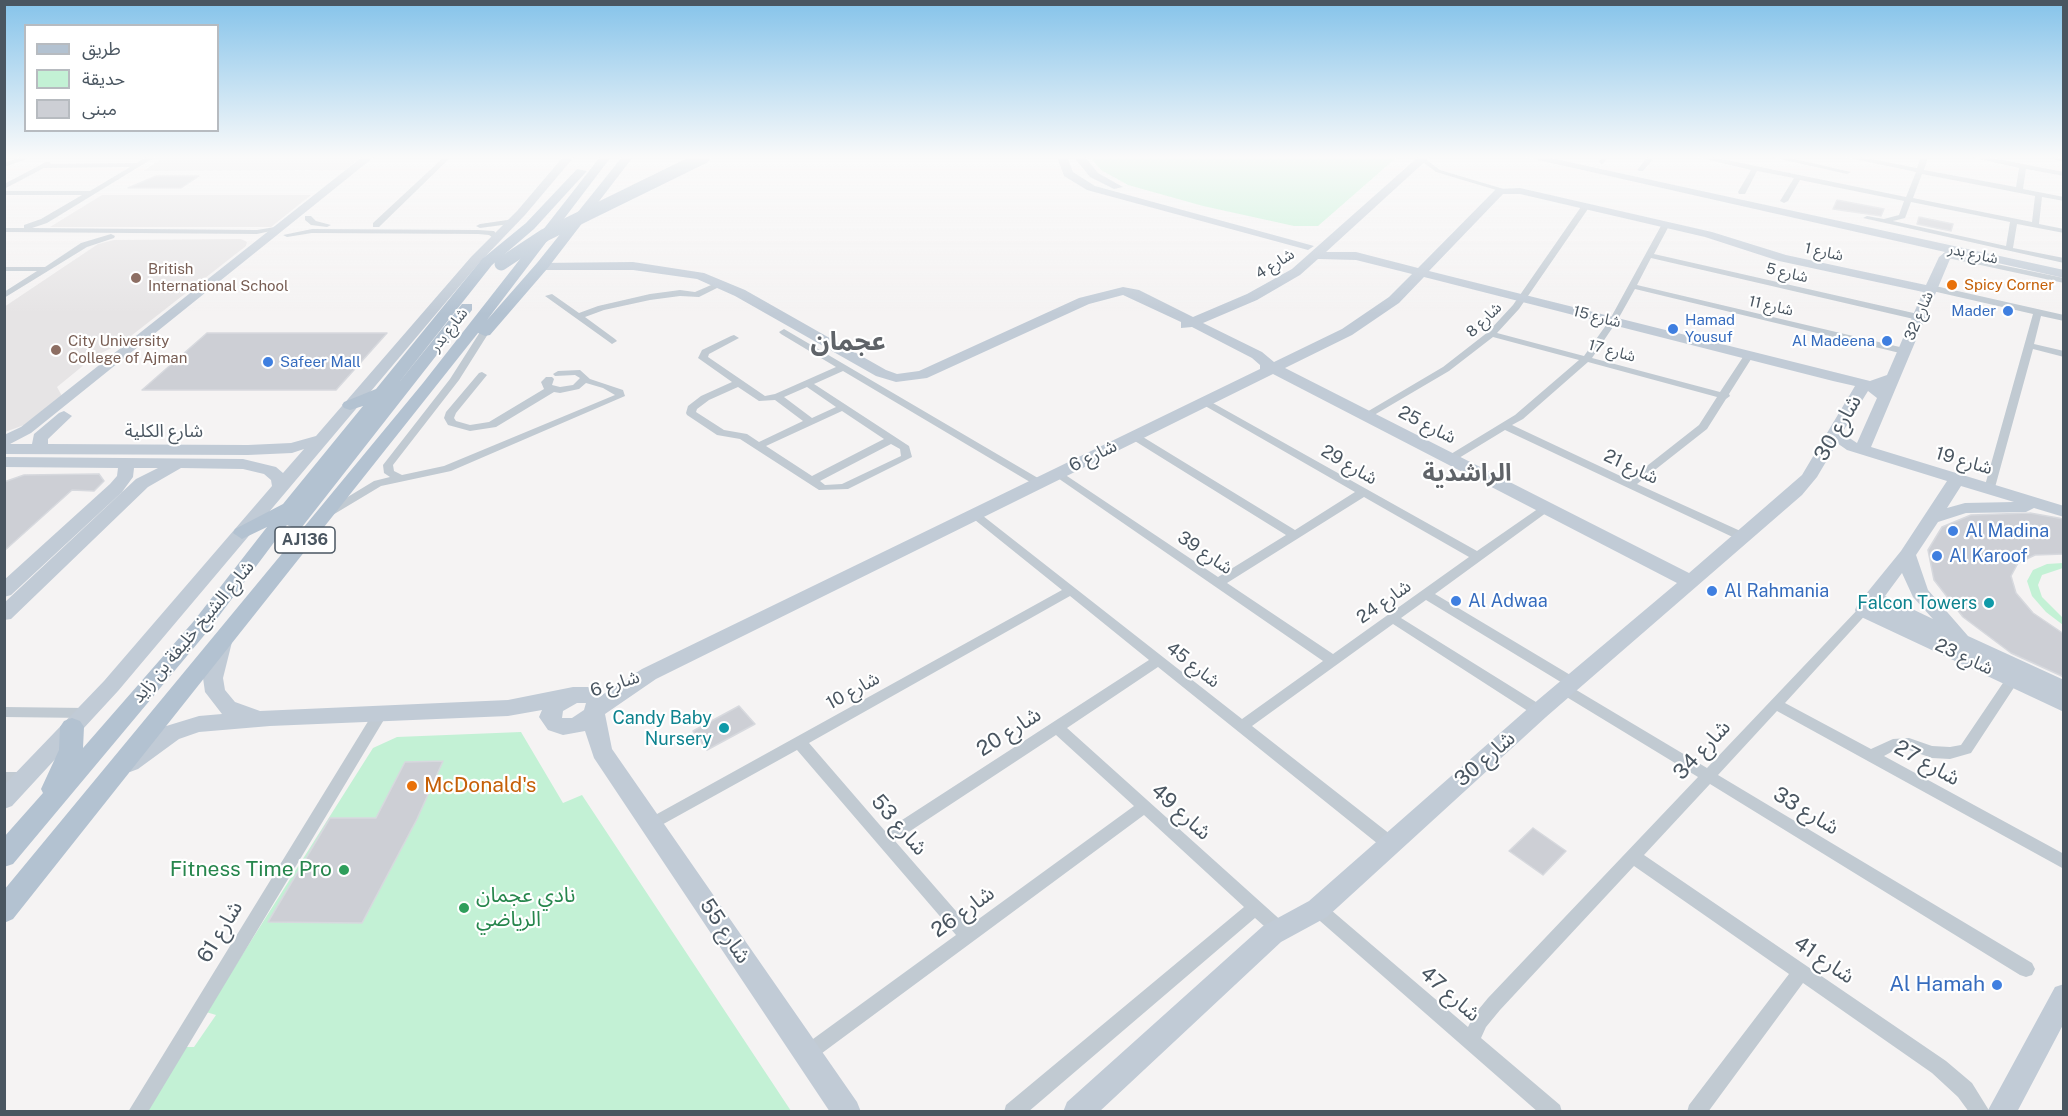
<!DOCTYPE html>
<html>
<head>
<meta charset="utf-8">
<style>
	body { margin:0 }
	#map { position:relative; width:2068px; height:1116px; overflow:hidden; background:#f5f3f3; font-family:"Public Sans","Noto Sans Arabic",sans-serif }
	canvas { display:block }
	.frame { position:absolute; inset:0; border:6px solid #4a5661; pointer-events:none }
	.legend { position:absolute; left:24px; top:24px; width:195px; height:108px; box-sizing:border-box; background:#fff; border:2px solid #b7bbc0; margin:0; padding:8px 10px; list-style:none; font-size:18px; color:#4a5661 }
	.legend li { display:flex; align-items:center; gap:12px; height:30px }
	.legend b { width:30px; border:2px solid #b7bbc0 }
</style>
</head>
<body>
<div id="map">
<canvas width="2068" height="1116"></canvas>
<div class="frame"></div>
<ul class="legend">
<li><b style="height:8px;background:#b3c2d1"></b>طريق</li>
<li><b style="height:16px;background:#c3f1d5"></b>حديقة</li>
<li><b style="height:16px;background:#cdcfd5"></b>مبنى</li>
</ul>
</div>
<script>
const c = document.querySelector('canvas').getContext('2d');
c.lineJoin = 'round';
function fill(path, color) { c.fillStyle = color; c.fill(path, 'evenodd'); }
const toPath = rows => new Path2D(rows.map(r => 'M' + r).join(''));
function stroke(path, color, width, dash) { c.strokeStyle = color; c.lineWidth = width; c.lineCap = dash ? 'butt' : 'round'; c.setLineDash(dash || []); c.stroke(path); }
function label(font, color, halo, rows, align = 'center') {
  c.font = font + ' "Public Sans","Noto Sans Arabic",sans-serif'; c.lineWidth = 4.5; c.setLineDash([]); c.textBaseline = 'middle'; c.strokeStyle = halo; c.fillStyle = color; for (const [text, x, y, turn = 0] of rows) {
    c.save(); c.translate(x, y); c.rotate((+turn || 0) * Math.PI / 180); c.textAlign = isNaN(turn) ? turn : align; if (halo) c.strokeText(text, 0, 0); c.fillText(text, 0, 0); c.restore();
  }
}
const education = toPath([
	[165,157,361,157,345,170,143,171],
	[102,195,311,195,271,227,50,227],
	[241,239,247,242,246,246,122,343,95,356,57,387,62,396,24,425,5,432,4,307,98,244,114,240]
]);
const green = toPath([
	[1090,157,1397,157,1318,226,1294,226,1203,206,1128,185,1101,170],
	[2063,563,2063,568,2042,575,2038,585,2042,597,2063,618,2063,625,2046,612,2032,596,2027,581,2033,570,2047,564],
	[521,732,563,803,582,795,791,1111,146,1112,185,1047,194,1047,216,1015,206,1012,373,748,397,737]
]);
const building = toPath([
	[156,176,199,176,181,188,128,188,156,176],
	[1837,200,1884,209,1881,216,1833,209,1837,200],
	[1919,217,1953,224,1951,231,1917,224,1919,217],
	[207,333,387,333,336,390,142,390,207,333],
	[99,474,104,481,94,491,72,490,4,551,4,482,24,475,99,474],
	[2030,513,2064,519,2064,554,2035,555,2018,563,2011,576,2016,593,2033,613,2064,634,2064,677,2011,653,1963,617,1934,580,1928,550,1942,527,1971,515,2030,513],
	[739,706,755,724,707,750,693,731,739,706],
	[443,761,417,819,362,923,268,922,330,818,376,818,405,762,443,761],
	[1533,828,1566,851,1543,875,1509,851,1533,828]
]);
const street = toPath([
	[21,157,32,157,4,167,4,163,21,157],
	[146,157,155,157,47,223,32,228,257,230,281,226,285,228,257,234,4,232,4,228,24,228,24,225,41,219,82,195,4,195,4,191,90,191,130,167,44,168,4,189,4,184,46,162,50,162,51,164,137,163,146,157],
	[444,157,451,157,379,227,373,227,373,223,444,157],
	[1420,157,1424,158,1440,170,1507,190,1503,192,1436,172,1420,160,1420,157],
	[1602,157,1609,157,1602,164,1599,162,1602,157],
	[1648,157,1655,157,1643,171,1639,171,1637,170,1648,157],
	[1697,157,1712,157,1906,197,1916,172,1845,157,1860,157,1917,168,1921,157,1928,157,1924,170,2016,187,2019,168,1971,157,1987,157,2064,172,2064,176,2026,169,2023,189,2064,197,2064,201,2042,197,2039,224,2064,229,2064,233,2017,224,2013,248,2064,258,2064,263,1863,218,1867,216,1884,219,1899,215,1904,201,1800,180,1788,201,1784,203,1780,201,1794,178,1757,171,1745,194,1739,194,1738,192,1751,170,1697,157],
	[1922,174,2035,196,2032,222,1913,198,1922,174],
	[1911,202,2010,222,2006,246,1893,221,1905,218,1911,202],
	[1771,157,1786,157,1851,172,1847,174,1771,157],
	[2048,157,2064,158,2064,162,2049,158,2048,157],
	[1583,204,1590,206,1519,309,1497,333,1584,356,1609,321,1662,224,1666,222,1670,224,1654,254,1918,314,1922,317,1918,320,1651,258,1637,285,1904,348,1909,351,1904,354,1635,289,1617,321,1592,358,1720,392,1745,354,1748,353,1753,356,1729,394,1730,396,1726,399,1707,429,1637,484,1747,534,1749,537,1747,540,1739,540,1505,430,1454,461,1446,461,1445,459,1446,457,1515,415,1579,360,1493,337,1449,371,1369,418,1361,418,1360,416,1443,367,1488,332,1513,305,1583,204],
	[1588,362,1717,397,1699,425,1629,480,1512,425,1523,419,1588,362],
	[305,216,311,216,316,221,331,225,327,227,311,225,305,220,305,216],
	[514,219,518,221,517,223,480,228,476,226,480,224,514,219],
	[312,229,478,230,494,231,500,238,496,240,489,235,478,234,312,233,287,237,283,235,312,229],
	[111,234,115,236,114,238,87,247,4,298,4,292,37,271,4,271,4,267,45,267,81,243,111,234],
	[1943,253,2064,278,2064,283,1943,257,1943,253],
	[718,282,725,284,699,297,680,296,650,300,604,310,585,317,615,339,617,341,612,344,545,296,552,294,579,313,598,306,650,294,680,290,695,292,718,282],
	[1931,285,2064,315,2064,321,2041,316,2034,344,2064,351,2064,357,2033,349,1994,491,1990,492,1984,489,2033,314,1928,290,1928,286,1931,285],
	[784,329,1043,481,1045,483,1043,485,1035,485,843,371,814,384,909,446,912,457,848,489,819,490,740,439,717,435,687,415,686,413,688,406,701,396,732,382,698,358,702,350,731,336,734,335,739,338,709,354,708,357,765,396,775,394,836,367,781,334,779,332,784,329],
	[738,387,759,401,775,400,803,421,759,442,747,434,724,430,696,412,697,409,709,400,738,387],
	[807,387,836,407,812,418,784,397,807,387],
	[842,411,884,439,812,476,766,446,842,411],
	[891,444,900,449,901,456,842,484,825,485,820,481,891,444],
	[483,331,488,334,459,380,393,465,394,471,402,475,444,466,615,395,603,388,586,383,579,389,560,393,554,392,496,427,470,431,448,425,444,418,446,412,479,373,482,372,487,375,456,413,454,418,456,421,470,425,489,422,544,389,541,382,546,377,552,377,554,379,552,385,560,387,573,385,580,378,575,375,555,376,553,374,558,371,580,370,590,379,623,390,625,396,451,471,381,486,331,516,323,516,321,514,323,512,374,481,390,477,384,473,383,465,450,379,480,332,483,331],
	[1204,398,1477,551,1542,506,1550,506,1552,508,1550,510,1435,594,1577,679,1579,683,1573,688,1707,768,1860,607,1864,606,1870,610,1785,703,1871,749,1893,739,1909,738,1932,746,1950,747,1961,745,2007,677,2017,677,2019,680,2017,683,1971,753,1950,759,1932,758,1909,750,1895,750,1884,756,2064,854,2064,869,1777,711,1718,775,2032,963,2035,969,2032,975,2026,977,2020,975,1710,784,1644,855,1946,1061,1972,1083,1990,1112,1969,1112,1958,1097,1932,1073,1803,983,1708,1112,1687,1112,1689,1105,1789,974,1634,866,1500,1010,1486,1027,1481,1038,1560,1105,1562,1112,1538,1112,1312,914,1310,909,1312,904,1318,902,1324,904,1468,1027,1474,1015,1488,998,1698,777,1560,693,1558,689,1564,684,1426,600,1401,618,1544,707,1546,711,1544,715,1539,716,1534,715,1393,624,1252,726,1395,838,1397,843,1395,848,1389,850,1383,848,1158,667,1067,728,1285,924,1287,929,1285,934,1279,937,1273,934,1255,918,1028,1112,1004,1112,1006,1105,1244,907,1144,815,814,1059,808,1062,802,1059,799,1053,802,1047,956,935,797,750,658,827,653,829,648,827,645,823,648,819,1062,590,970,516,968,514,970,512,974,510,978,512,1242,719,1323,661,1052,474,1057,471,1061,472,1218,577,1286,535,1130,438,1129,436,1130,434,1138,434,1295,530,1355,492,1200,403,1200,399,1204,398],
	[1364,497,1469,557,1333,654,1227,583,1364,497],
	[1070,596,1149,660,885,831,809,743,1070,596],
	[1056,735,1134,806,969,926,895,841,1056,735],
	[4,707,87,708,92,709,94,713,92,717,87,718,4,717,4,707],
	[380,709,385,710,387,714,385,718,148,1112,128,1112,375,710,380,709],
	[4,772,24,772,29,774,31,778,29,782,24,784,4,784,4,772]
]);
const secondary = toPath([
	[362,157,374,157,31,433,10,444,32,444,34,434,59,413,64,411,72,416,48,439,48,444,248,445,291,443,316,436,471,257,517,211,563,157,574,157,525,215,479,263,118,691,12,806,4,809,4,785,104,681,272,486,271,480,264,474,243,469,181,468,148,487,11,619,4,620,4,603,136,479,158,468,134,468,133,477,122,492,11,595,4,597,4,580,110,484,117,476,118,468,4,467,4,457,243,459,276,467,283,473,304,449,292,453,248,455,4,454,4,435,21,427,362,157],
	[1057,157,1067,157,1073,172,1095,186,1314,246,1308,250,1087,190,1064,176,1057,157],
	[1074,157,1085,157,1098,173,1123,187,1114,189,1090,177,1074,157],
	[1418,157,1430,157,1326,252,1356,252,1418,268,1496,189,1520,188,1712,232,1786,255,1926,285,1939,257,1945,252,1525,157,1546,157,2064,270,2064,278,1958,254,1950,259,1871,447,2064,506,2064,517,2034,508,2026,512,1966,513,1938,522,1916,555,1928,590,1968,636,2064,680,2064,712,1857,615,1855,610,1857,605,1901,551,1947,481,1847,450,1837,443,1817,477,1802,495,1546,717,1327,917,1281,942,1099,1112,1063,1112,1067,1102,1263,926,1309,901,1532,705,1677,583,1273,374,656,679,605,714,612,749,857,1102,861,1112,830,1112,594,758,585,731,563,735,548,730,539,717,542,710,508,716,270,726,199,732,179,739,138,769,130,772,122,769,119,763,122,757,163,727,199,716,222,714,205,692,203,678,212,642,215,637,222,635,229,637,232,642,223,678,225,690,235,702,260,711,508,700,573,687,588,687,602,695,642,669,1260,369,1260,365,1252,358,1192,327,1181,328,1181,322,1123,295,1089,304,927,378,896,382,876,376,735,296,697,279,633,270,542,270,538,269,538,263,633,262,704,273,745,290,886,370,897,374,919,371,1079,298,1123,287,1139,290,1193,317,1247,294,1292,269,1418,157],
	[1503,194,1520,194,1705,237,1779,261,1923,292,1887,375,1870,381,1429,271,1503,194],
	[1318,259,1356,260,1412,274,1389,297,1342,329,1274,362,1262,352,1203,323,1257,300,1300,275,1318,259],
	[1424,277,1833,381,1855,386,1802,475,1689,573,1285,368,1352,335,1399,303,1424,277],
	[1868,391,1877,398,1857,443,1842,433,1868,391],
	[1961,486,2014,502,1965,503,1947,508,1961,486],
	[1902,573,1913,597,1933,619,1885,596,1902,573],
	[577,703,586,703,584,710,572,718,562,718,563,711,577,703],
	[2064,984,2064,1023,2017,1112,1987,1112,2055,987,2064,984]
]);
const primary = toPath([
	[600,157,611,157,487,320,537,263,622,157,633,157,547,269,490,335,485,336,478,333,13,919,4,923,4,890,423,383,600,157],
	[577,169,587,171,534,229,492,265,397,385,462,304,472,304,472,310,302,527,295,529,287,525,207,632,13,864,4,867,4,837,43,793,41,789,59,750,60,727,64,721,72,718,80,721,84,727,83,748,193,622,267,527,242,539,233,533,235,529,283,504,363,406,350,410,344,408,342,405,344,402,376,389,482,259,526,223,577,169]
]);
const primaryBridge = toPath([
	[501,264,545,235,704,157]
]);
const markers = [
	[136,278,6,"#8d6e63"],
	[1952,285,6,"#e8710a"],
	[2008,311,6,"#3f7fe0"],
	[1673,329,6,"#3f7fe0"],
	[1887,341,6,"#3f7fe0"],
	[56,350,6,"#8d6e63"],
	[268,362,6,"#3f7fe0"],
	[1953,531,6,"#3f7fe0"],
	[1937,556,6,"#3f7fe0"],
	[1712,591,6,"#3f7fe0"],
	[1456,601,6,"#3f7fe0"],
	[1989,603,6,"#0f9aa8"],
	[724,728,6,"#0f9aa8"],
	[412,786,6,"#e8710a"],
	[344,870,6,"#2e9e5b"],
	[464,908,6,"#2e9e5b"],
	[1997,985,6,"#3f7fe0"]
];
const farStreetnames = [
	["شارع 1",1824,252,12],
	["شارع بدر",1973,254,12],
	["شارع 4",1275,264,-32],
	["شارع 5",1787,273,13],
	["شارع 11",1771,306,13],
	["شارع 32",1919,316,-67],
	["شارع 15",1597,317,14],
	["شارع 8",1484,320,-44],
	["شارع بدر",449,330,-52],
	["شارع 17",1612,351,15]
];
const farEducationnames = [
	["British",148,269],
	["International School",148,286],
	["City University",68,341],
	["College of Ajman",68,358]
];
const farFoodnames = [
	["Spicy Corner",1964,285]
];
const farShopnames = [
	["Mader",1996,311],
	["Hamad",1685,320,"left"],
	["Yousuf",1685,337,"left"],
	["Al Madeena",1875,341],
	["Safeer Mall",280,362,"left"]
];
const shields = [
	[305,540,60]
];
const shieldNames = [
	["AJ136",305,540]
];
const streetNames = [
	["شارع 25",1427,425,27],
	["شارع الكلية",164,431],
	["شارع 6",1093,456,-26],
	["شارع 19",1964,461,16],
	["شارع 29",1349,465,30],
	["شارع 21",1631,467,25],
	["شارع 39",1205,553,34],
	["شارع 24",1384,602,-35],
	["شارع الشيخ خليفة بن زايد",193,632,-50],
	["شارع 23",1964,657,25],
	["شارع 45",1193,665,38],
	["شارع 6",615,684,-17],
	["شارع 10",853,691,-29]
];
const shopNames = [
	["Al Madina",1965,531],
	["Al Karoof",1949,556],
	["Al Rahmania",1724,591],
	["Al Adwaa",1468,601]
];
const cultureNames = [
	["Falcon Towers",1977,603],
	["Candy Baby",712,718],
	["Nursery",712,739]
];
const nearStreetnames = [
	["شارع 30",1838,428,-60],
	["شارع 20",1009,732,-33],
	["شارع 34",1702,750,-47],
	["شارع 30",1485,759,-41],
	["شارع 27",1927,763,29],
	["شارع 33",1806,811,31],
	["شارع 49",1181,812,42],
	["شارع 53",899,825,49],
	["شارع 26",963,912,-36],
	["شارع 55",725,931,56],
	["شارع 61",220,932,-59],
	["شارع 41",1824,960,34],
	["شارع 47",1450,994,41]
];
const nearFoodnames = [
	["McDonald's",424,786]
];
const nearLeisurenames = [
	["Fitness Time Pro",332,870],
	["نادي عجمان",476,896,"left"],
	["الرياضي",476,920,"left"]
];
const nearShopnames = [
	["Al Hamah",1985,985]
];
const districtNames = [
	["الراشدية",1467,474]
];
const farTownnames = [
	["عجمان",848,342]
];
fill(education, '#e6e4e5');
fill(green, '#c3f1d5');
fill(building, '#cdcfd5');
stroke(building, '#d7d9de', 1.5);
fill(street, '#c1cad2');
fill(secondary, '#c1cbd6');
fill(primary, '#b3c2d1');
stroke(primaryBridge, '#b3c2d1', 13);
const sky = c.createLinearGradient(0, 0, 0, 314);
sky.addColorStop(0, '#85c3ea');
sky.addColorStop(0.5, '#fafafa');
sky.addColorStop(1, '#fafafa00');
c.fillStyle = sky;
c.fillRect(0, 0, 2068, 314);
for (const [x, y, r, color] of markers) { const dot = new Path2D(); dot.arc(x, y, r, 0, 2 * Math.PI); c.fillStyle = color; c.fill(dot); stroke(dot, '#fff', 2); }
label('15px', '#4a5661', '#fff', farStreetnames);
label('15px', '#785e54', '#fff', farEducationnames, 'left');
label('15px', '#c56008', '#fff', farFoodnames, 'left');
label('15px', '#366cbe', '#fff', farShopnames, 'right');
for (const [x, y, w] of shields) { const box = new Path2D(); box.roundRect(x - w / 2, y - 13, w, 26, 4.5); c.fillStyle = '#fff'; c.fill(box); stroke(box, '#4a5661', 1.5); }
label('bold 16px', '#4a5661', null, shieldNames);
label('18px', '#4a5661', '#fff', streetNames);
label('18px', '#366cbe', '#fff', shopNames, 'left');
label('18px', '#0d838f', '#fff', cultureNames, 'right');
label('21px', '#4a5661', '#fff', nearStreetnames);
label('21px', '#c56008', '#fff', nearFoodnames, 'left');
label('21px', '#27864d', '#fff', nearLeisurenames, 'right');
label('21px', '#366cbe', '#fff', nearShopnames, 'right');
label('bold 24px', '#5f6368', '#fff', districtNames);
label('bold 26px', '#5f6368', '#fff', farTownnames);
</script>
</body>
</html>
